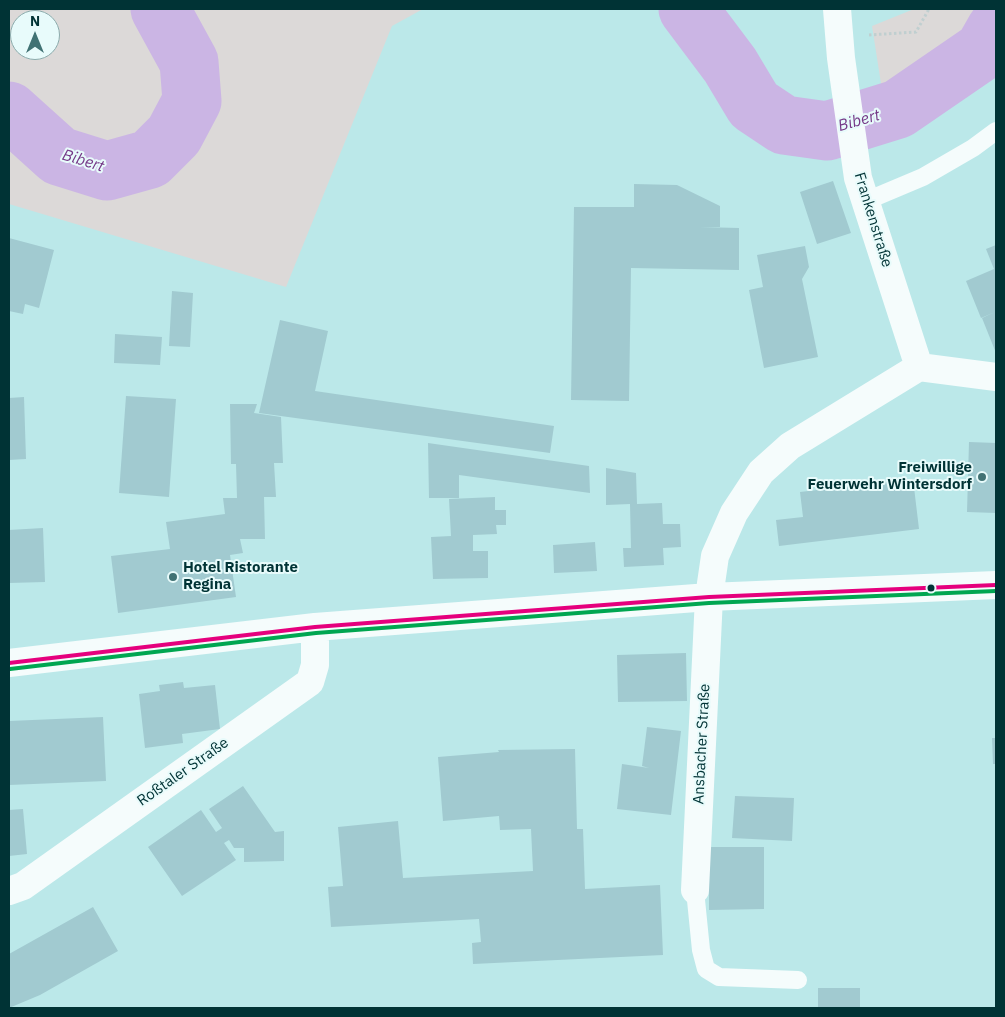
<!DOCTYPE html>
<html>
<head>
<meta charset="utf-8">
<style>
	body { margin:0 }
	#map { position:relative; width:1005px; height:1017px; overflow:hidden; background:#bbe8e9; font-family:"IBM Plex Sans",sans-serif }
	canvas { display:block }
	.frame { position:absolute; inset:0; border:10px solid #003335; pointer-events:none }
	.north { position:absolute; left:10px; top:10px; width:50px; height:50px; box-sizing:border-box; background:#e8fbfb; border:1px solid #8babac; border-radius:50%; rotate:0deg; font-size:14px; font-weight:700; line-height:20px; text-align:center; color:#003335 }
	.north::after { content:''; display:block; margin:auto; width:18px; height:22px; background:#417274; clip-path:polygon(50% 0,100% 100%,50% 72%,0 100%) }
</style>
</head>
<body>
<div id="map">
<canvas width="1005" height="1017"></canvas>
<div class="frame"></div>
<div class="north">N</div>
</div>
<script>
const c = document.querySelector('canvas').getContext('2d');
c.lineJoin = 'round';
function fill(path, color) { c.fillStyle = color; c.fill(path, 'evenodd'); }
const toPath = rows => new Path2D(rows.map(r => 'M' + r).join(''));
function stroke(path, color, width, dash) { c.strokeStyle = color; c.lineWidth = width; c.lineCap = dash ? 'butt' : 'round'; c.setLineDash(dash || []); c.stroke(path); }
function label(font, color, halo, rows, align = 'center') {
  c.font = font + ' "IBM Plex Sans",sans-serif'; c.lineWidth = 4; c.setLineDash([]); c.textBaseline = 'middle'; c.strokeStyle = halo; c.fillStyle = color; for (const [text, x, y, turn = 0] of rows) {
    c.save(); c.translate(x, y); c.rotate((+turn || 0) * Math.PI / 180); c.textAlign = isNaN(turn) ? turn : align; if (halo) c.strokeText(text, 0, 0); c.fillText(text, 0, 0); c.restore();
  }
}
const green = toPath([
	[9,9,423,9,392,26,286,287,9,204],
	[20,20,50,20,50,50,20,50],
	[914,9,996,9,996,67,889,135,872,26]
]);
const river = toPath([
	[688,9,730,65,754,105,784,125,827,131,898,109,984,50,996,29],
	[9,111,59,156,107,171,150,159,174,135,192,101,189,62,160,9]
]);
const building = toPath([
	[833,181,851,233,817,244,800,192],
	[634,184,677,185,720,206,720,227,700,227,739,228,739,270,631,268,629,401,571,400,574,207,634,207],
	[9,238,54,250,39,308,25,304,23,314,9,311],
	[996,245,996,353,982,318,995,312,981,318,966,281,994,269,986,249],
	[805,246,809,267,802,279,818,357,764,368,749,290,763,287,757,255],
	[172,291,193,293,190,347,169,346],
	[280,320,328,331,315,391,554,426,550,453,259,413],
	[115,334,162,337,160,365,114,363],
	[126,396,176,399,169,497,119,493],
	[24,397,26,459,9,460,9,398],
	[230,404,257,404,254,413,281,417,283,463,274,463,276,497,264,497,265,539,240,539,243,553,230,555,236,597,118,613,111,556,170,549,166,522,225,514,223,498,237,498,236,464,231,464],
	[969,442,996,443,996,513,967,512],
	[428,443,589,466,590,493,459,475,459,498,429,498],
	[606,468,636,473,637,504,662,503,663,524,680,524,681,547,663,548,664,565,624,567,623,548,631,548,630,504,606,505],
	[913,479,919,529,779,546,776,520,803,517,800,492],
	[495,497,495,510,506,510,506,525,496,525,497,534,473,535,473,551,488,551,488,578,433,579,431,537,451,536,449,499],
	[43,528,45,582,9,583,9,530],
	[595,542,597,571,554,573,553,545],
	[686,653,687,701,618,702,617,655],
	[183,682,184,688,215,685,220,729,182,734,183,743,145,748,139,694,160,691,159,685],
	[103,717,106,781,9,785,9,721],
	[647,727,681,731,671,815,617,809,622,764,649,768,642,766],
	[992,738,996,738,996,764,993,764],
	[575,749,577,829,583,829,585,889,660,885,663,955,473,964,472,943,481,942,479,919,331,927,328,887,343,886,338,827,398,821,403,878,533,871,531,829,500,830,499,816,443,821,438,757,499,752,498,750],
	[243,786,275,832,284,831,284,861,244,862,244,848,234,848,229,840,224,843,236,860,182,896,148,847,201,810,216,832,222,828,209,809],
	[735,796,794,798,792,841,732,838],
	[23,809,27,854,9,856,9,810],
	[709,847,764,847,764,909,709,910],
	[93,907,118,951,40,995,9,1008,9,954],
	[818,988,860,988,860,1008,818,1008]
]);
const path = toPath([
	[869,35,916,32,929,9]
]);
const lane = toPath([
	[866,201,923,177,973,148,996,131],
	[695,890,701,950,706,969,719,977,798,980]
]);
const street = toPath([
	[837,9,841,58,858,178,919,367],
	[9,663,315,627,709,597,996,585],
	[695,890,709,597,715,556,734,513,761,472,790,446,919,367,996,377],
	[9,891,23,886,310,682,315,665,315,627]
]);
const bus1 = toPath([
	[9,663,315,627,709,597,996,585]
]);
const bus2 = toPath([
	[10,669,316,633,709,603,996,591]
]);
const markers = [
	[982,477,5,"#417274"],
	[173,577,5,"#417274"],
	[931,588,4.5,"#003335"]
];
const streetNames = [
	["Frankenstraße",873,220,73],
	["Ansbacher Straße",702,744,-87],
	["Roßtaler Straße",183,772,-35]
];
const poiNames = [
	["Freiwillige",972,468],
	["Feuerwehr Wintersdorf",972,485],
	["Hotel Ristorante",183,568,"left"],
	["Regina",183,585,"left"]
];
const waterNames = [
	["Bibert",859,121,-16],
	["Bibert",83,161,17]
];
fill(green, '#dcd9d8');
stroke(river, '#cbb5e4', 59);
fill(building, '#a1cad0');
stroke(path, '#c0cfd0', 3, [2.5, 2.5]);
stroke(lane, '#f5fcfc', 18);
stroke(street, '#f5fcfc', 28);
stroke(bus1, '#e5007d', 4);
stroke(bus2, '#00a651', 4);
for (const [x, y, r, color] of markers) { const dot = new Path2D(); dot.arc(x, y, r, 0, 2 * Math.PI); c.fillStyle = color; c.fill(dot); stroke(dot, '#e8fbfb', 2); }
label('15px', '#003335', '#e8fbfb', streetNames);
label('bold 15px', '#003335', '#e8fbfb', poiNames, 'right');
label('italic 16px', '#753887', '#e8fbfb', waterNames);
</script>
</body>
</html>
